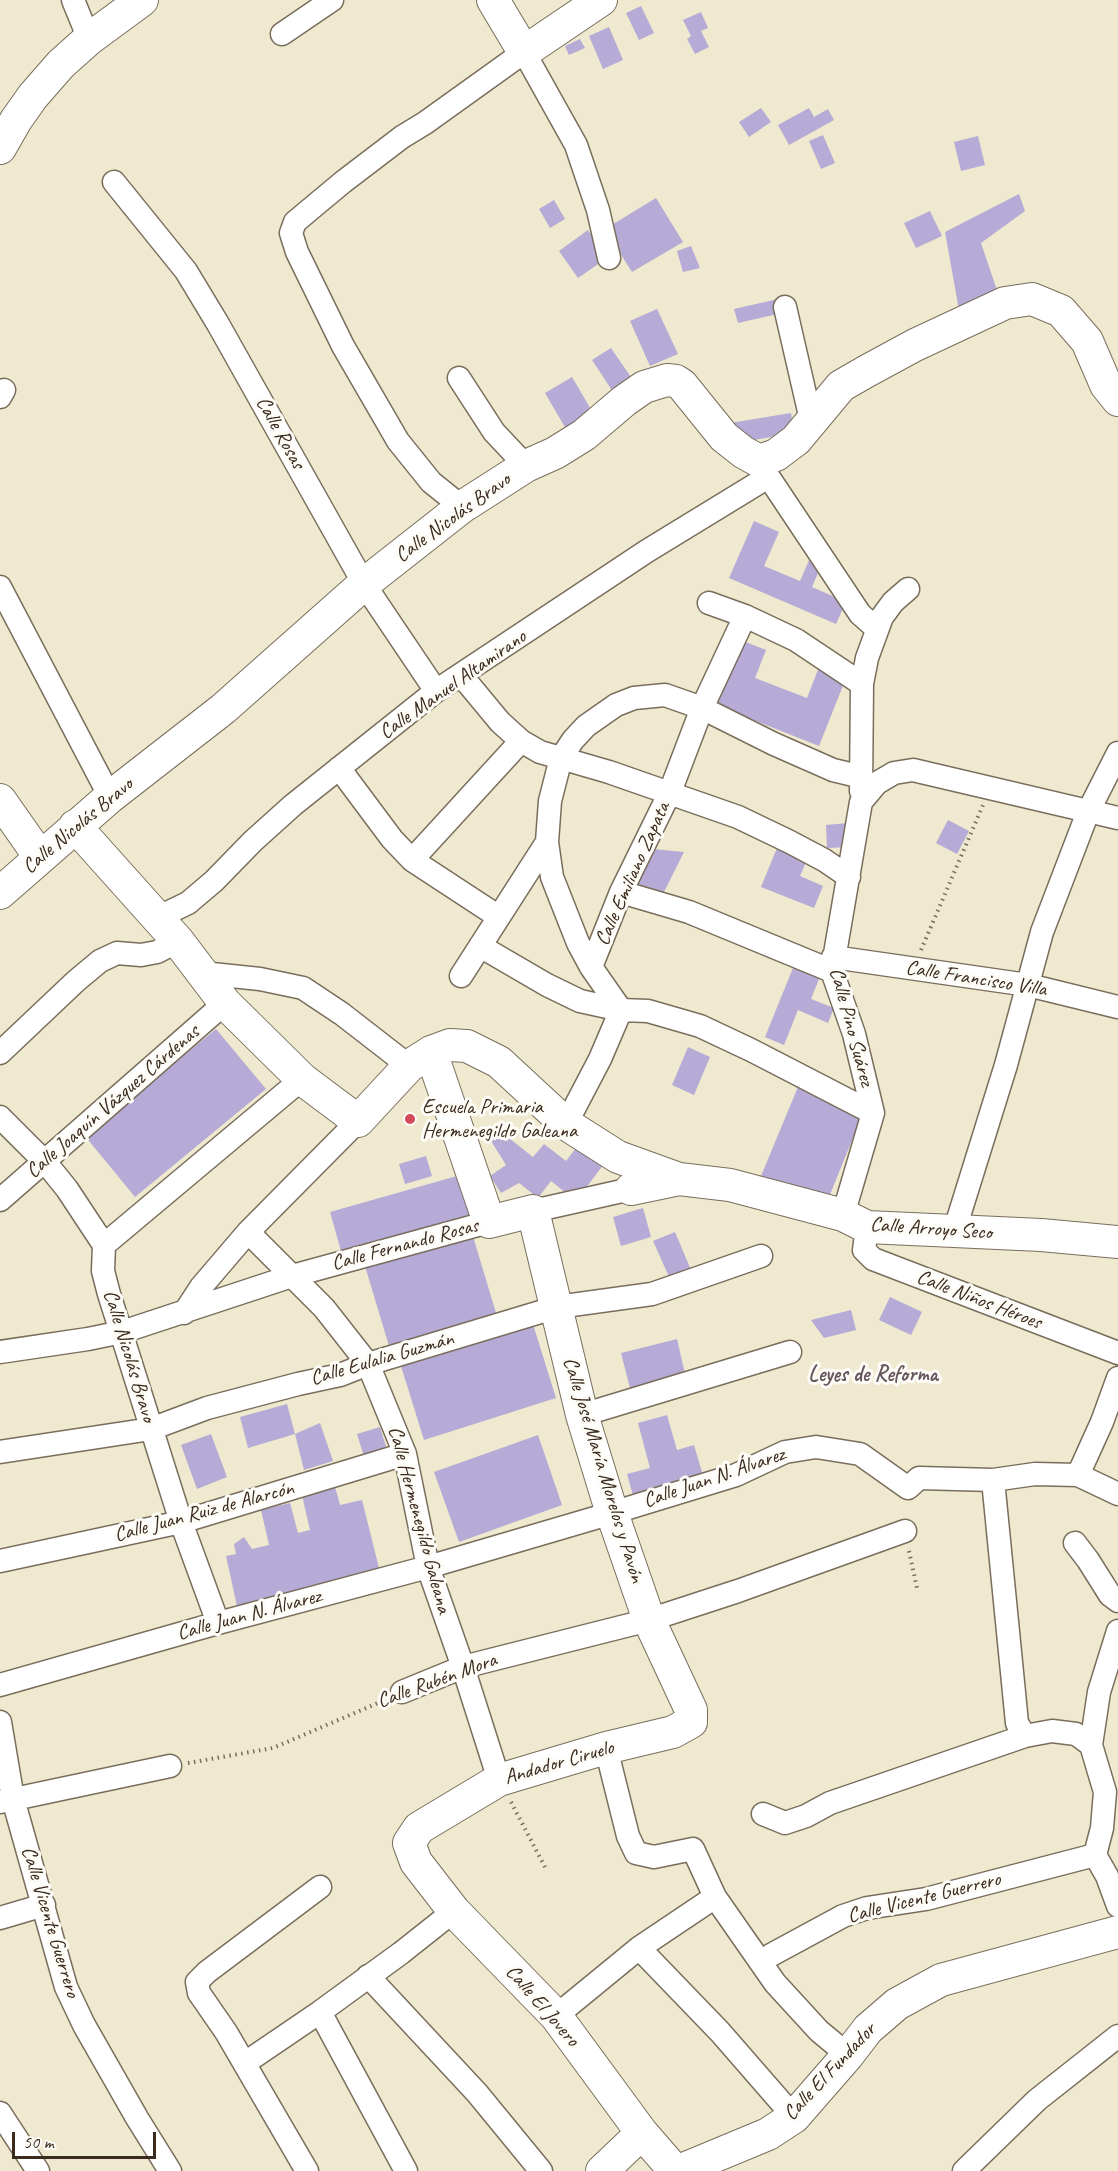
<!DOCTYPE html>
<html>
<head>
<meta charset="utf-8">
<style>
	body { margin:0 }
	#map { position:relative; width:1118px; height:2171px; overflow:hidden; background:#eee9cf; font-family:Caveat,sans-serif }
	canvas { display:block }
	.scale { position:absolute; left:12px; top:2132px; width:144px; height:27px; box-sizing:border-box; border:3px solid #3b2a1e; border-top:0; padding-left:8px; font-size:18px; line-height:21px; white-space:nowrap; color:#3b2a1e; -webkit-text-stroke:4px #fdfcf7; paint-order:stroke }
</style>
</head>
<body>
<div id="map">
<canvas width="1118" height="2171"></canvas>
<div class="scale">50 m</div>
</div>
<script>
const c = document.querySelector('canvas').getContext('2d');
c.lineJoin = 'round';
function fill(path, color) { c.fillStyle = color; c.fill(path, 'evenodd'); }
const toPath = rows => new Path2D(rows.map(r => 'M' + r).join(''));
function stroke(path, color, width, dash) { c.strokeStyle = color; c.lineWidth = width; c.lineCap = dash ? 'butt' : 'round'; c.setLineDash(dash || []); c.stroke(path); }
function label(font, color, halo, rows, align = 'center') {
  c.font = font + ' Caveat,sans-serif'; c.lineWidth = 6; c.setLineDash([]); c.textBaseline = 'middle'; c.strokeStyle = halo; c.fillStyle = color; for (const [text, x, y, turn = 0] of rows) {
    c.save(); c.translate(x, y); c.rotate((+turn || 0) * Math.PI / 180); c.textAlign = isNaN(turn) ? turn : align; if (halo) c.strokeText(text, 0, 0); c.fillText(text, 0, 0); c.restore();
  }
}
const building = toPath([
	[641,6,654,33,639,40,626,13],
	[701,12,708,28,701,31,709,47,695,54,687,39,691,36,683,20],
	[609,27,623,60,603,69,589,36],
	[580,39,585,48,569,55,565,46],
	[761,108,771,122,749,137,739,122],
	[809,108,814,117,828,109,834,120,789,145,778,125],
	[823,135,835,163,821,169,809,141],
	[978,136,985,165,961,171,954,142],
	[1019,194,1025,211,981,243,999,296,959,310,945,232],
	[656,198,683,242,632,272,605,229],
	[554,200,565,219,550,228,539,209],
	[930,211,942,236,916,248,904,223],
	[588,230,607,258,578,278,559,251],
	[691,246,700,268,683,272,677,251],
	[778,299,782,313,738,323,734,309],
	[657,309,678,354,650,366,630,321],
	[611,348,635,383,615,395,592,360],
	[572,377,596,418,569,434,545,393],
	[791,413,794,433,737,443,724,424],
	[754,521,779,532,764,566,800,581,813,551,822,564,812,587,846,602,836,624,729,578],
	[738,639,766,650,755,678,807,698,821,662,848,673,819,746,713,704],
	[948,820,969,831,957,854,936,843],
	[848,823,850,847,827,848,826,825],
	[777,848,807,860,800,876,823,886,814,908,761,887],
	[653,849,684,852,663,894,633,889],
	[795,963,821,974,811,999,834,1008,828,1023,798,1010,784,1045,765,1037],
	[216,1029,266,1089,135,1197,85,1136],
	[688,1047,710,1057,694,1095,672,1085],
	[800,1082,865,1108,827,1202,761,1176],
	[495,1127,533,1157,544,1144,566,1161,582,1140,607,1160,576,1201,551,1181,538,1198,519,1183,501,1193,490,1176,506,1165,488,1136],
	[426,1156,432,1176,405,1184,399,1164],
	[464,1174,475,1213,341,1251,330,1212],
	[643,1208,651,1237,621,1246,613,1217],
	[675,1232,691,1270,670,1279,653,1241],
	[472,1233,496,1313,389,1346,365,1266],
	[890,1297,922,1312,911,1335,879,1320],
	[851,1310,856,1330,824,1338,811,1320],
	[532,1321,556,1398,424,1440,400,1363],
	[677,1339,686,1378,631,1392,621,1353],
	[287,1404,295,1434,320,1423,333,1461,304,1470,295,1434,248,1448,240,1417],
	[667,1415,677,1450,694,1445,704,1479,634,1499,627,1474,650,1468,638,1423],
	[380,1427,388,1453,365,1460,357,1434],
	[211,1434,227,1477,197,1489,181,1445],
	[538,1435,562,1505,459,1542,434,1472],
	[334,1483,340,1505,362,1500,380,1572,237,1606,226,1556,236,1554,234,1544,244,1537,252,1549,269,1545,261,1510,290,1503,298,1533,310,1530,301,1491]
]);
const path = toPath([
	[921,950,983,805],
	[909,1551,917,1588],
	[188,1763,273,1748,385,1700],
	[511,1802,547,1871]
]);
const street = toPath([
	[73,0,89,39],
	[282,34,332,0],
	[114,182,186,271,218,324,364,584,436,691],
	[785,307,811,420],
	[459,378,494,432,526,466],
	[0,397,4,390],
	[760,464,860,614,877,629],
	[462,507,431,482,398,441,343,346,297,252,291,233,295,222,343,182,402,137,425,123,524,52,576,145,598,210,609,258],
	[0,587,110,797],
	[709,603,745,616,796,640,862,684],
	[461,675,500,722,521,741,540,752,609,772,738,817,790,842,824,860,849,877],
	[339,768,392,839,412,860,499,917],
	[861,791,862,684,867,658,882,617,893,602,908,589],
	[412,860,521,741],
	[621,892,689,912,832,971],
	[157,918,188,903,214,881,253,841,293,805,436,691,647,551,768,477],
	[480,946,547,985,580,1001,621,1010,648,1011,700,1026,751,1050,873,1113],
	[833,957,1028,985,1118,1007],
	[591,967,621,892,670,792,702,708,745,616],
	[202,973,260,979,303,988,342,1014,409,1066],
	[461,976,547,842],
	[0,1053,76,981,100,961,117,953,141,955,157,952,178,941],
	[0,1117,46,1163,67,1189,104,1245,103,1271,109,1294,181,1522,218,1623],
	[566,1124,600,1059,621,1010,591,967,578,943,552,877,547,842,550,801,561,758,573,740,586,726,616,705,634,698,665,695,702,708,774,744,833,770,862,777],
	[0,1200,225,1003],
	[533,1211,631,1189],
	[843,1215,873,1113,854,1034,832,971,861,802,877,783,894,773,913,770,1118,818],
	[867,1227,864,1250,873,1259,1118,1353],
	[248,1232,324,1308,368,1364,405,1454,428,1567,463,1667,499,1780],
	[954,1232,1006,1065,1042,932,1088,812,1118,753],
	[104,1245,302,1079],
	[184,1313,201,1287,248,1232,358,1121],
	[0,1352,88,1339,122,1332,292,1276,489,1222],
	[582,1415,790,1352],
	[0,1452,151,1429,207,1408,298,1384,340,1375,368,1364,557,1307,652,1294,761,1256],
	[1078,1475,1102,1422,1118,1378],
	[993,1480,1017,1723,1025,1736],
	[1075,1543,1088,1560,1110,1595,1118,1601],
	[0,1561,181,1522,405,1454],
	[1118,1631,1099,1692,1091,1745,1105,1792,1102,1828,1095,1855,1107,1876,1118,1906],
	[0,1685,218,1623,428,1567,612,1513,736,1475,785,1452,816,1447,860,1454,908,1488,919,1478,993,1480,1035,1474,1078,1475,1118,1494],
	[402,1692,463,1667,649,1620,738,1591,905,1531],
	[0,1722,13,1799,66,1987,84,2025,137,2118,170,2171],
	[606,1748,628,1836,636,1853,654,1857,693,1849,715,1897,775,1983,819,2031,848,2055],
	[0,1802,170,1766],
	[763,1814,785,1823,806,1816,830,1803,1025,1736,1052,1731,1076,1734,1091,1745],
	[0,1918,44,1905],
	[639,1948,720,2032,794,2117],
	[761,1962,771,1955,843,1916,867,1908,926,1899,1095,1855],
	[368,1976,477,2093,541,2171],
	[320,2012,406,2171],
	[556,2016,639,1948,715,1897],
	[245,2063,320,2012,401,1953,454,1911],
	[0,2113,38,2171],
	[307,2171,226,2032,199,1993,197,1982,207,1972,320,1887],
	[964,2171,1037,2100,1118,2036]
]);
const secondary = toPath([
	[493,0,524,52,601,0],
	[0,148,16,120,33,96,61,64,89,39,142,0],
	[0,800,40,857],
	[75,826,178,941,225,1003,302,1079,358,1121,409,1066,431,1052,450,1045,467,1046,499,1062,566,1124,618,1157,679,1179],
	[0,893,110,797,223,709,364,584,462,507,526,466,555,453,584,435,624,401,644,387,667,380,676,381,682,385,724,437,743,452,759,461,776,455,796,440,841,386,867,371,915,345,1005,303,1032,299,1061,311,1087,341,1106,385,1118,400],
	[431,1052,489,1222,533,1211,582,1415,612,1513,649,1620,691,1710,691,1722,673,1732,606,1748,499,1780,419,1828,409,1843,416,1862,454,1911,556,2016,642,2133,675,2171],
	[631,1189,679,1179,730,1185,843,1215,867,1227,1041,1235,1118,1242],
	[602,2171,642,2133],
	[679,2171,768,2134,794,2117,848,2055,868,2029,897,2004,941,1980,1118,1932]
]);
const markers = [
	[410,1119,6,"#d1495b"]
];
const streetNames = [
	["Calle Rosas",280,433,61],
	["Calle Nicolás Bravo",453,518,-36],
	["Calle Manuel Altamirano",453,685,-35],
	["Calle Nicolás Bravo",78,826,-40],
	["Calle Emiliano Zapata",633,874,-66],
	["Calle Francisco Villa",976,979,9],
	["Calle Pino Suárez",851,1027,75],
	["Calle Joaquín Vázquez Cárdenas",113,1102,-41],
	["Calle Arroyo Seco",931,1229,4],
	["Calle Fernando Rosas",405,1245,-15],
	["Calle Niños Héroes",979,1300,21],
	["Calle Nicolás Bravo",129,1356,73],
	["Calle Eulalia Guzmán",382,1359,-16],
	["Calle José María Morelos y Pavón",603,1470,73],
	["Calle Juan N. Álvarez",714,1478,-19],
	["Calle Juan Ruiz de Alarcón",204,1512,-15],
	["Calle Hermenegildo Galeana",419,1520,75],
	["Calle Juan N. Álvarez",249,1615,-15],
	["Calle Rubén Mora",437,1681,-20],
	["Andador Ciruelo",559,1763,-16],
	["Calle Vicente Guerrero",924,1898,-14],
	["Calle Vicente Guerrero",50,1922,73],
	["Calle El Jovero",542,2006,49],
	["Calle El Fundador",830,2072,-47]
];
const poiNames = [
	["Escuela Primaria",422,1107],
	["Hermenegildo Galeana",422,1131]
];
const neighbourhoodNames = [
	["Leyes de Reforma",873,1375]
];
fill(building, '#b6aad6');
stroke(street, '#7a6d5c', 25);
stroke(secondary, '#7a6d5c', 34);
stroke(path, '#7a6d5c', 4, [1.5, 4.5]);
stroke(street, '#fff', 22);
stroke(secondary, '#fff', 32);
for (const [x, y, r, color] of markers) { const dot = new Path2D(); dot.arc(x, y, r, 0, 2 * Math.PI); c.fillStyle = color; c.fill(dot); stroke(dot, '#fdfcf7', 2); }
label('21px', '#3b2a1e', '#fdfcf7', streetNames);
label('21px', '#3b2a1e', '#fdfcf7', poiNames, 'left');
label('bold 22px', '#66575e', '#fdfcf7', neighbourhoodNames);
</script>
</body>
</html>
